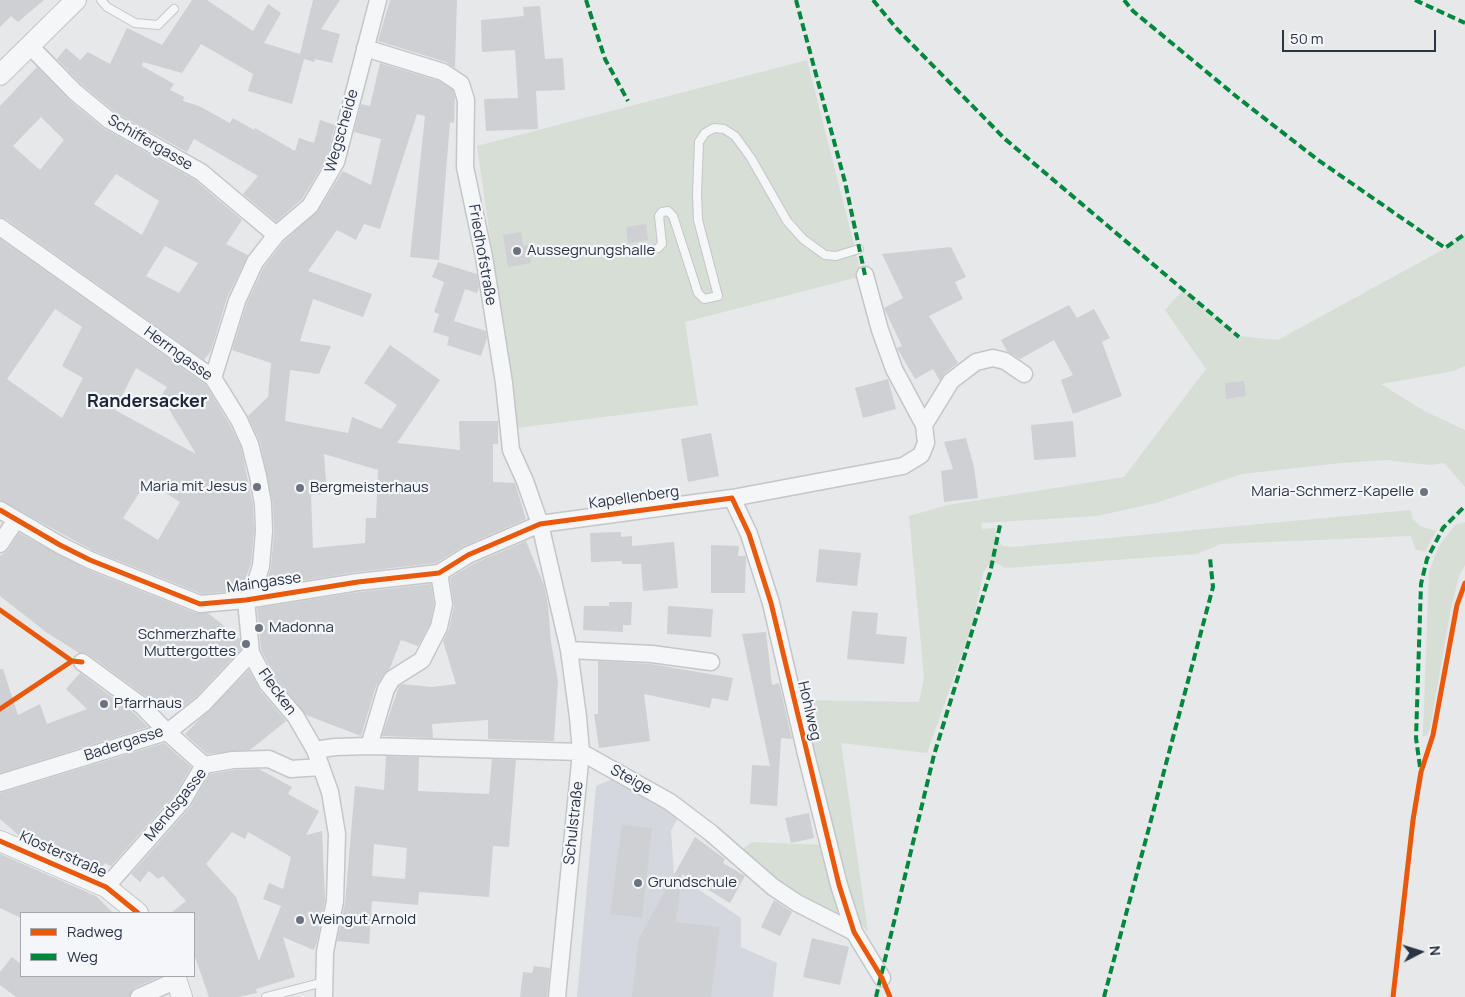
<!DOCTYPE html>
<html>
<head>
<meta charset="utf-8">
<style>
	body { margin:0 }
	#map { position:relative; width:1465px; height:997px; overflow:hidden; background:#e6e8ea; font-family:Manrope,sans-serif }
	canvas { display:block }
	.legend { position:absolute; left:20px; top:912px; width:175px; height:65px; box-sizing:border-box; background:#f4f6f9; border:1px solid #a4a8b1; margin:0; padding:6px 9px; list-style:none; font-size:15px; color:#2b3445 }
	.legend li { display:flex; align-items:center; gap:10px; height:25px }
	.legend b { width:25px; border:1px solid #a4a8b1 }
	.north { position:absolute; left:1395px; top:927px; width:50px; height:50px; -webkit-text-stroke:4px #f4f6f9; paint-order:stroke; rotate:85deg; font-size:14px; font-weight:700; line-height:20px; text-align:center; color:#2b3445 }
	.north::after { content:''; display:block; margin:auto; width:18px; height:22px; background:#2b3445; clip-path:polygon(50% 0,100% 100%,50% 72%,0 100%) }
	.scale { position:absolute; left:1282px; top:30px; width:154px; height:22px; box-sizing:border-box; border:2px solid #2b3445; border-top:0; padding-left:6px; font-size:15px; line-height:18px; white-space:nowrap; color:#2b3445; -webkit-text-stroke:4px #f4f6f9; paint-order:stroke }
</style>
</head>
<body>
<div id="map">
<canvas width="1465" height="997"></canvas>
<ul class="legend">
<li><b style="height:6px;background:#e8590c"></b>Radweg</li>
<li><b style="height:6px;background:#00873e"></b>Weg</li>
</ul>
<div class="north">N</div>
<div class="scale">50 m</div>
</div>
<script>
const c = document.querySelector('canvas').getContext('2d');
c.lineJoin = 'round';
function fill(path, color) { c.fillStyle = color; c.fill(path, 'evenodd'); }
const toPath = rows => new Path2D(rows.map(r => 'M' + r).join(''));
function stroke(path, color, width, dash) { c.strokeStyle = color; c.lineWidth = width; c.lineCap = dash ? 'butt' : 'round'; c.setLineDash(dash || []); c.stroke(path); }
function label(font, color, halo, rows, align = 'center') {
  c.font = font + ' Manrope,sans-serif'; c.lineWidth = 4.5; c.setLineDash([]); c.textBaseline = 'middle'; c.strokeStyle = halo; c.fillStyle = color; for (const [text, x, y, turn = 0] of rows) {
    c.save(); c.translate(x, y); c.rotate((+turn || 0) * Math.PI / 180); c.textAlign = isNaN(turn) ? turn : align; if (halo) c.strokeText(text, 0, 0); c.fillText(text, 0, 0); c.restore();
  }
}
const built = toPath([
	[615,778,679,815,671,831,674,873,741,918,741,947,777,963,773,997,577,997,596,786]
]);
const green = toPath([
	[807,60,862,276,685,322,698,405,517,428,477,146],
	[1465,234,1465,366,1454,371,1381,384,1424,411,1465,430,1465,487,1444,463,1430,465,1386,460,1341,463,1242,474,1156,503,1097,516,981,523,982,529,995,528,996,536,1002,546,1012,547,1411,510,1412,518,1420,526,1436,531,1425,552,1415,549,1411,536,1221,544,1197,554,1005,568,997,563,988,565,983,573,973,623,927,753,841,743,868,932,857,920,851,904,797,700,919,702,924,677,909,516,948,505,1124,477,1206,369,1165,310,1183,290,1238,336,1278,340,1446,248],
	[1465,522,1465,565,1459,576,1451,608,1430,729,1426,736,1423,736,1423,732,1429,572,1439,546,1455,525],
	[752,842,822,845,837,900,838,914,783,887,741,850]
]);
const building = toPath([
	[0,0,44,0,18,22,11,16,0,27],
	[192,0,207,0,253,31,268,4,281,13,264,43,300,54,313,0,340,0,321,29,340,34,332,63,315,59,314,62,304,59,292,104,248,91,253,74,201,44,182,73,143,62,142,66,174,84,170,90,184,97,183,101,199,106,230,123,233,118,254,130,255,128,295,151,299,138,314,143,320,120,335,125,327,158,302,199,276,222,243,194,258,176,194,139,187,152,115,112,82,85,57,59,66,48,80,60,88,52,110,64,127,28,162,45],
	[390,0,457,0,455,68,446,62,378,41],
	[540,6,545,59,563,58,565,90,536,91,538,129,486,131,484,99,518,98,515,50,482,52,481,20,524,16,523,7],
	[380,63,439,81,453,90,455,97,454,123,450,122,439,260,410,257,425,116,417,114,380,229,364,224,356,240,337,230,308,271,372,294,363,317,313,299,300,341,331,346,319,374,290,370,285,421,348,433,352,417,381,429,397,405,364,383,390,345,440,380,397,443,460,450,459,421,498,421,498,444,493,444,493,482,515,483,526,519,464,546,436,563,357,572,265,587,271,567,274,532,273,504,260,442,248,416,268,397,271,363,232,350,246,305,264,267,283,242,318,211,343,171,371,185,381,139,354,132,361,104,370,106],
	[324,454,378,470,376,518,366,518,365,543,313,548,311,495,327,494],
	[37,67,69,100,103,128,195,180,242,220,226,244,248,255,227,298,211,351,204,360,6,219,0,217,0,106],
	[41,117,64,140,40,170,13,146],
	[116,174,159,201,142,235,94,204],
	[165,246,198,263,179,293,146,276],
	[646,224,648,240,628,243,626,227],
	[521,232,523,246,528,245,531,263,508,267,503,235],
	[0,239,206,385,230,425,241,447,253,505,254,531,251,564,244,583,233,591,202,594,94,551,0,500],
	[55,309,82,327,62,366,83,378,62,418,7,379],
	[136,368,167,387,161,396,196,454,115,410],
	[147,481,180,502,158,540,123,518],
	[951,247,966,277,955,282,963,299,929,316,958,363,945,373,940,381,933,369,915,379,897,348,902,346,884,308,903,298,882,254],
	[438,262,477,274,479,287,477,293,465,289,454,321,486,331,487,338,481,356,447,345,449,337,433,332,439,314,434,312,444,282,432,277],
	[1069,305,1077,318,1094,309,1110,338,1102,342,1122,396,1073,414,1061,380,1073,375,1054,340,1020,359,1007,351,1001,340],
	[888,379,896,409,863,418,855,388],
	[1244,381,1246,396,1226,399,1225,383],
	[1073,421,1076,457,1034,460,1031,425],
	[711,433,719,476,688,482,681,439],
	[966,438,974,467,978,498,944,502,941,471,953,469,944,442],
	[621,532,621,537,632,536,632,546,674,542,678,588,643,591,641,564,622,564,622,561,591,562,590,533],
	[19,533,86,569,196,613,208,613,240,639,241,649,196,697,183,707,171,695,158,709,148,698,88,654,79,653,46,632,0,596,0,556,8,550],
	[526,541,544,585,548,605,551,642,558,681,554,741,488,739,488,720,432,724,433,738,382,736,399,686,402,684,432,687,456,684,443,641,449,629,454,606,450,578,473,564],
	[711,545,739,546,738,556,746,556,745,593,711,593],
	[819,549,861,553,857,586,816,582],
	[431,584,434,604,430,624,418,646,401,640,390,668,384,674,376,686,361,736,306,715,275,677,261,650,257,608,359,592],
	[609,602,632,602,631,625,623,625,623,632,583,630,584,606,609,606],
	[668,606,713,609,711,637,667,634],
	[852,611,878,613,876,634,907,637,904,664,847,659],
	[766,632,772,685,779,683,792,739,781,738,777,806,750,804,752,765,770,766,742,634],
	[598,661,651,664,733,678,728,701,712,698,710,708,644,694,650,741,599,748,594,714,598,714],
	[0,669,3,669,18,715,40,704,47,724,87,709,66,689,80,673,135,714,148,727,0,773],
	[249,670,259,689,286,721,250,750,207,754,185,734],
	[164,743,191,767,175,794,111,866,105,863,99,871,22,838,0,819,0,793],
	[386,756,419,757,418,791,489,794,492,759,516,760,509,847,493,846,489,897,419,892,418,905,372,901,369,944,337,941,345,903,355,786,384,790],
	[374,844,407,848,405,879,372,876],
	[259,769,292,787,288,794,319,811,306,835,322,831,325,900,317,942,314,950,283,937,295,977,256,989,257,993,238,997,209,997,194,954,194,913,171,913,186,901,163,876,158,879,149,871,140,882,131,874,191,806,210,774,234,770],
	[232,832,245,839,248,832,291,857,283,889,269,883,263,899,281,906,259,961,236,897,206,864],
	[809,813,814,838,791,843,785,818],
	[622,825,652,828,642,918,610,914],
	[695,837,725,859,723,863,745,876,730,903,682,874,676,922,720,927,711,997,632,997,639,938],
	[0,854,96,896,113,913,21,913,21,918,0,908],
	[774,900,792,912,780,936,761,927],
	[812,938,849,947,840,985,803,977],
	[12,957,21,964,21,976,161,976,134,988,129,997,16,997,0,985,0,972],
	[534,966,550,968,547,997,520,997,523,972,532,973]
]);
const service = toPath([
	[101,0,107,7,135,23,158,25,174,9],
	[658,248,662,244,659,216,662,212,668,211,673,216,698,293,704,299,718,296,698,220,697,194,699,142,705,133,714,128,724,129,735,136,751,158,787,221,803,239,825,255,836,256,859,249],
	[266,997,324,982]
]);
const minor = toPath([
	[29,45,75,92,109,120,201,172,276,235],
	[365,48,443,72,461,84,466,100,465,167,484,257,504,383,511,450,525,481,540,524,569,650,578,717,581,752,557,997],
	[0,227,213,378,239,420,250,444,258,476,263,504,264,531,261,566,256,582,246,600],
	[213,378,237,301,255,262,276,235,310,206,336,162,378,0],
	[924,425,951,381,976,362,993,358,1005,361,1024,374],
	[732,498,749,534,771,603,806,754,839,885,854,932],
	[0,510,60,545,90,560,200,604,246,600,358,582,439,573,468,555,540,524,732,498,903,466,921,455,926,443,924,425,894,369,880,330,865,275],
	[0,544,16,520],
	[246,600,251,653,267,683,296,717,315,750,330,792,337,834,335,901,325,952,324,997],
	[569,650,652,654,711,662],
	[82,662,142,706,166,731,204,765],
	[369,746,386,689,392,679,422,660,439,627,444,604,439,573],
	[315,750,335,747,369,746,581,752,670,802,711,833,773,887,797,903,854,932,882,978],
	[204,765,233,760,269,759,291,769,321,767],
	[0,783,169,731,203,704,251,653],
	[106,887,183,800,204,765],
	[139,997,177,980]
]);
const tertiary = toPath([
	[0,75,76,0],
	[0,841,106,887,138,913],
	[175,976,182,997]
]);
const quiet = toPath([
	[586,0,605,59,628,101],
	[796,0,845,182,865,275],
	[873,0,897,29,1005,139,1239,337],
	[1124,0,1133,11,1237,97,1318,160,1445,248,1465,234],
	[1415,0,1465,23],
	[1420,767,1416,738,1421,584,1427,559,1443,528,1465,506],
	[876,997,934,755,990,573,1000,525],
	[1104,997,1213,587,1210,558]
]);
const cycleway = toPath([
	[0,510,60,545,90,560,200,604,246,600,358,582,439,573,468,555,540,524,732,498,749,534,771,603,839,885,854,932,882,978,890,997],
	[0,610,72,661,82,662],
	[0,709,72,661],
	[0,841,106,887,138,913],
	[1393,997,1413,820,1421,772,1433,735,1457,605,1465,583]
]);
const markers = [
	[517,251,5,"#6c737f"],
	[257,487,5,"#6c737f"],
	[300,488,5,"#6c737f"],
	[1424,492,5,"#6c737f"],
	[259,628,5,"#6c737f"],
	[246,644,5,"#6c737f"],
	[104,704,5,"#6c737f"],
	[638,883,5,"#6c737f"],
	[300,920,5,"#6c737f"]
];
const streetNames = [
	["Wegscheide",342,131,-74],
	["Schiffergasse",150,143,30],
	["Friedhofstraße",482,255,80],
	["Herrngasse",178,354,36],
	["Kapellenberg",634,498,-8],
	["Maingasse",264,583,-8],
	["Flecken",277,692,54],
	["Hohlweg",809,711,77],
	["Badergasse",124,744,-18],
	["Steige",631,780,29],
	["Mendsgasse",176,805,-51],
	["Schulstraße",574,823,-84],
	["Klosterstraße",63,855,24]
];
const poiNames = [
	["Aussegnungshalle",527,251],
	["Maria mit Jesus",247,487,"right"],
	["Bergmeisterhaus",310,488],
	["Maria-Schmerz-Kapelle",1414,492,"right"],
	["Madonna",269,628],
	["Schmerzhafte",236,635,"right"],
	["Muttergottes",236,652,"right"],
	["Pfarrhaus",114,704],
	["Grundschule",648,883],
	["Weingut Arnold",310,920]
];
const quarterNames = [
	["Randersacker",147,402]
];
fill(built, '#d4d7dd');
fill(green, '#d6ded6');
fill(building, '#ced0d3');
stroke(service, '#c4c6c8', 10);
stroke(minor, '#c4c6c8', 19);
stroke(tertiary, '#c4c6c8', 22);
stroke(service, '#f5f6f7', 8);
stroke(minor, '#f5f6f7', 16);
stroke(tertiary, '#f5f6f7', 20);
stroke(quiet, '#00873e', 4, [8, 4]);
stroke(cycleway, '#e8590c', 5);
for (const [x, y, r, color] of markers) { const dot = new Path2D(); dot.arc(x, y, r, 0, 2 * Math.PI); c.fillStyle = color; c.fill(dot); stroke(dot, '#f4f6f9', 2); }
label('15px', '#2b3445', '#f4f6f9', streetNames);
label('15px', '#2b3445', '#f4f6f9', poiNames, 'left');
label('bold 18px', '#1d2536', '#f4f6f9', quarterNames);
</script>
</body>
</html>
